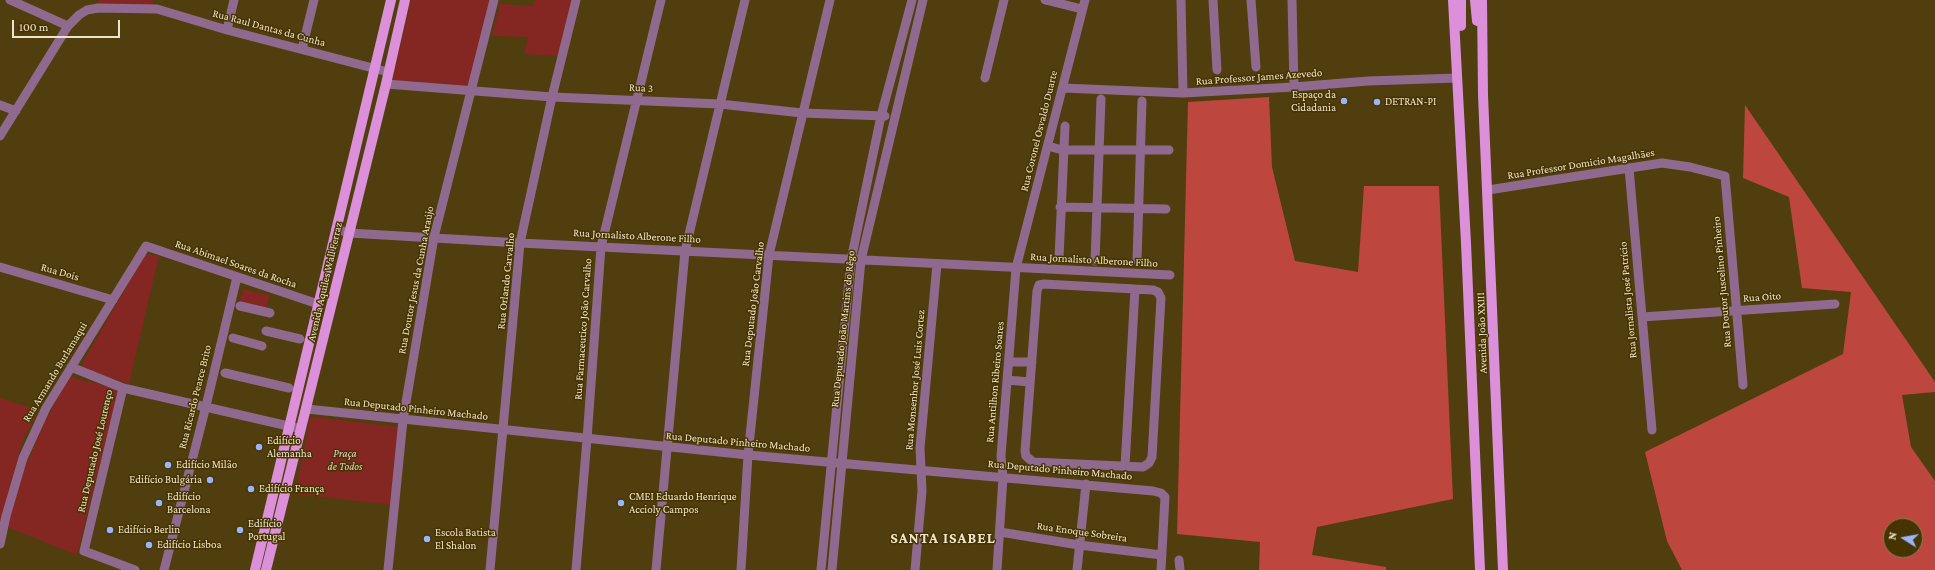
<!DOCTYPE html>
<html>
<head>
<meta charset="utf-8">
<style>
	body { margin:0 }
	#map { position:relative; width:1935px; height:570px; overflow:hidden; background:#503e0e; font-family:"Crimson Pro",serif }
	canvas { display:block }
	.north { position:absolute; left:1883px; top:518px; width:40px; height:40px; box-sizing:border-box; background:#463400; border:1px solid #897a52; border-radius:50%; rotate:281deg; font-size:11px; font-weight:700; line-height:16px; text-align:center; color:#eee4cc }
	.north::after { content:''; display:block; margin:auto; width:14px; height:18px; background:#99b5fd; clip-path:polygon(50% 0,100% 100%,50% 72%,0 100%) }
	.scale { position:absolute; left:12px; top:20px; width:108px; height:18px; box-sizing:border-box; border:2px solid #eee4cc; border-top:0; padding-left:5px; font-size:12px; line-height:14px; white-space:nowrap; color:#eee4cc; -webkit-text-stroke:3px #463400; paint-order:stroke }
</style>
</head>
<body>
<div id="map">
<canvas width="1935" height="570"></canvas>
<div class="north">N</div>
<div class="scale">100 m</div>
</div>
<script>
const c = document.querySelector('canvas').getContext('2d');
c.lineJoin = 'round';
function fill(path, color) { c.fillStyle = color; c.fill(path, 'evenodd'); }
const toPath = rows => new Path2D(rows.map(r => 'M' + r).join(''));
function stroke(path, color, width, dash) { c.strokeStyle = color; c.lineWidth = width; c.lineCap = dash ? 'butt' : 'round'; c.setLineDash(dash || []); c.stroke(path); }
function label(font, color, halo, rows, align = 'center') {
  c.font = font + ' "Crimson Pro",serif'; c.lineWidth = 3; c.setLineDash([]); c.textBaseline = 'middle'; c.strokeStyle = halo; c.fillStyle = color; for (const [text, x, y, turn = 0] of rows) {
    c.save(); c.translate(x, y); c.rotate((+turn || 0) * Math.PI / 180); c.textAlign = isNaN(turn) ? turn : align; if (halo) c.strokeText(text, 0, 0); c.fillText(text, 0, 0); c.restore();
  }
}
const green = toPath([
	[99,0,153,0,152,5,97,6],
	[411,0,491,0,469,88,392,82],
	[535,0,573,0,558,56,524,54,528,37,492,36,500,4,533,6],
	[147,254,159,256,129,384,83,369,83,362,144,256],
	[243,289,270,295,266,309,239,303],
	[69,376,113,388,118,392,77,555,7,527,25,467,43,426],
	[0,398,38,410,22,442,0,526],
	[315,417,399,427,392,505,295,494,310,418]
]);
const forest = toPath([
	[1269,97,1272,167,1295,261,1358,272,1364,186,1439,186,1453,499,1317,527,1312,555,1386,567,1386,570,1259,570,1260,542,1177,534,1188,102],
	[1745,105,1935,382,1935,392,1902,395,1911,447,1935,481,1935,570,1682,570,1667,541,1645,452,1843,354,1851,292,1802,288,1789,197,1743,178],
	[1891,526,1915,526,1915,550,1891,550]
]);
const minor = toPath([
	[10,0,68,26],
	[1045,0,1082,9],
	[1181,0,1183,93],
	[1213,0,1217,70],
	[1251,0,1256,67],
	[1292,0,1294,87],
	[227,30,234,0],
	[302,49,314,0],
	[985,78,1004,0],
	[386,84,552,97,720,104,802,113,885,116],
	[1063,88,1183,93,1294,87,1368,81,1457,78],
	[0,105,16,111],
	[0,136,68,26,79,15,87,10,98,8,157,9,227,30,388,72],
	[1048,146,1062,150,1169,150],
	[1629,168,1652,430],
	[1488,190,1662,163,1690,167,1725,176,1743,385],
	[1060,207,1166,209],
	[336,229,349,233,520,243,1170,275],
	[1059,258,1065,126],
	[1095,261,1101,99],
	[1137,261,1142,101],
	[0,267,113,300],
	[1044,284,1153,290,1158,292,1161,298,1152,457,1149,463,1143,467,1033,462,1026,456,1025,451,1037,291,1039,285,1044,284],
	[240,306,270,313],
	[1642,317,1835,304],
	[266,331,300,339],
	[233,338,262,346],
	[1009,362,1032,362],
	[71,367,123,388,297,428],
	[225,373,289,388],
	[1007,380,1030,382],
	[123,388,84,551,135,570],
	[307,409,748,455,1153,491,1161,493,1165,497,1161,570],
	[1125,466,1135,289],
	[1000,532,1079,545,1162,555],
	[0,544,6,516,23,458,46,408,146,246,318,304],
	[1179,560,1180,570],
	[164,570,206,406,237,277],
	[388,570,403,420,434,237,494,0],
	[490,570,520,243,552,97,576,0],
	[576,570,587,439,601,247,661,0],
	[656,570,685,251,745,0],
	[741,570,748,455,769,255,830,0],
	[821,570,851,260,881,116,912,0],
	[832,570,861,260,923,0],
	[915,570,922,491,920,448,937,264],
	[997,570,1003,477,1001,456,1016,268,1085,0],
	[1077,570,1086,484]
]);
const major = toPath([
	[1453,0,1466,243,1480,570],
	[1475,0,1477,21],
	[1482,0,1483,95,1503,570],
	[1461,26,1461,0],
	[255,570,391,0],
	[266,570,386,84,405,0]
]);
const markers = [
	[1344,101,4,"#99b5fd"],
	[1377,102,4,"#99b5fd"],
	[259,447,4,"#99b5fd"],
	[168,465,4,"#99b5fd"],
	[210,480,4,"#99b5fd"],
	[251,489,4,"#99b5fd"],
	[159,503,4,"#99b5fd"],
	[621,503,4,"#99b5fd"],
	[110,530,4,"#99b5fd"],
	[240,530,4,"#99b5fd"],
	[427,539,4,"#99b5fd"],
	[149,545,4,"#99b5fd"]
];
const streetNames = [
	["Rua Raul Dantas da Cunha",269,28,15],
	["Rua Professor James Azevedo",1259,77,-4],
	["Rua 3",641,88,3],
	["Rua Coronel Osvaldo Duarte",1039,131,-76],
	["Rua Professor Domicio Magalhães",1581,164,-9],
	["Rua Jornalisto Alberone Filho",637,236,3],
	["Rua Jornalisto Alberone Filho",1094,260,3],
	["Rua Abimael Soares da Rocha",236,264,19],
	["Rua Dois",60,272,16],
	["Rua Doutor Jesus da Cunha Araújo",416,280,-79],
	["Rua Orlando Carvalho",506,281,-84],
	["Avenida Aquiles Wall Ferraz",325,282,-77],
	["Rua Doutor Juscelino Pinheiro",1722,282,-95],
	["Rua Oito",1762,297,-4],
	["Rua Jornalista José Patrício",1628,300,-95],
	["Rua Deputado João Carvalho",753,304,-83],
	["Rua Farmaceutico João Carvalho",583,329,-86],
	["Rua Deputado João Martins do Rêgo",843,329,-84],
	["Avenida João XXIII",1482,333,-92],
	["Rua Armando Burlamaqui",55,372,-59],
	["Rua Monsenhor José Luis Cortez",915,380,-85],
	["Rua Antilhon Ribeiro Soares",995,382,-85],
	["Rua Ricardo Pearce Brito",195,397,-76],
	["Rua Deputado Pinheiro Machado",416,409,6],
	["Rua Deputado Pinheiro Machado",738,442,5],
	["Rua Deputado José Lourenço",95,451,-77],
	["Rua Deputado Pinheiro Machado",1060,470,5],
	["Rua Enoque Sobreira",1082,532,8]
];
const poiNames = [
	["Espaço da",1336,95,"right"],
	["Cidadania",1336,108,"right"],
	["DETRAN-PI",1385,102],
	["Edifício",267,441],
	["Alemanha",267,454],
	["Edifício Milão",176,465],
	["Edifício Bulgária",202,480,"right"],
	["Edifício França",259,489],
	["Edifício",167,497],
	["Barcelona",167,510],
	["CMEI Eduardo Henrique",629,497],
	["Accioly Campos",629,510],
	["Edifício",248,524],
	["Portugal",248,537],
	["Edifício Berlin",118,530],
	["Escola Batista",435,533],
	["El Shalon",435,546],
	["Edifício Lisboa",157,545]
];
const parkNames = [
	["Praça",345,454],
	["de Todos",345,467]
];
const districtNames = [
	["SANTA ISABEL",943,538]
];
fill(green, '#842621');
fill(forest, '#bd473f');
stroke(minor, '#8f6a8e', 9);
stroke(major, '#db90d9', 10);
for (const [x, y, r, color] of markers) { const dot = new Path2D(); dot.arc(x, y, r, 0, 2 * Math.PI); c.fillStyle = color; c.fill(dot); stroke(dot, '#463400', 1.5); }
label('11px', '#eee4cc', '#463400', streetNames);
label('11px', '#eee4cc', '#463400', poiNames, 'left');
label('italic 11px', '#ebcbc7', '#463400', parkNames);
c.letterSpacing = '1px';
label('bold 15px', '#eee4cc', '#463400', districtNames);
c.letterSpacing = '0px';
</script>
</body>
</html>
